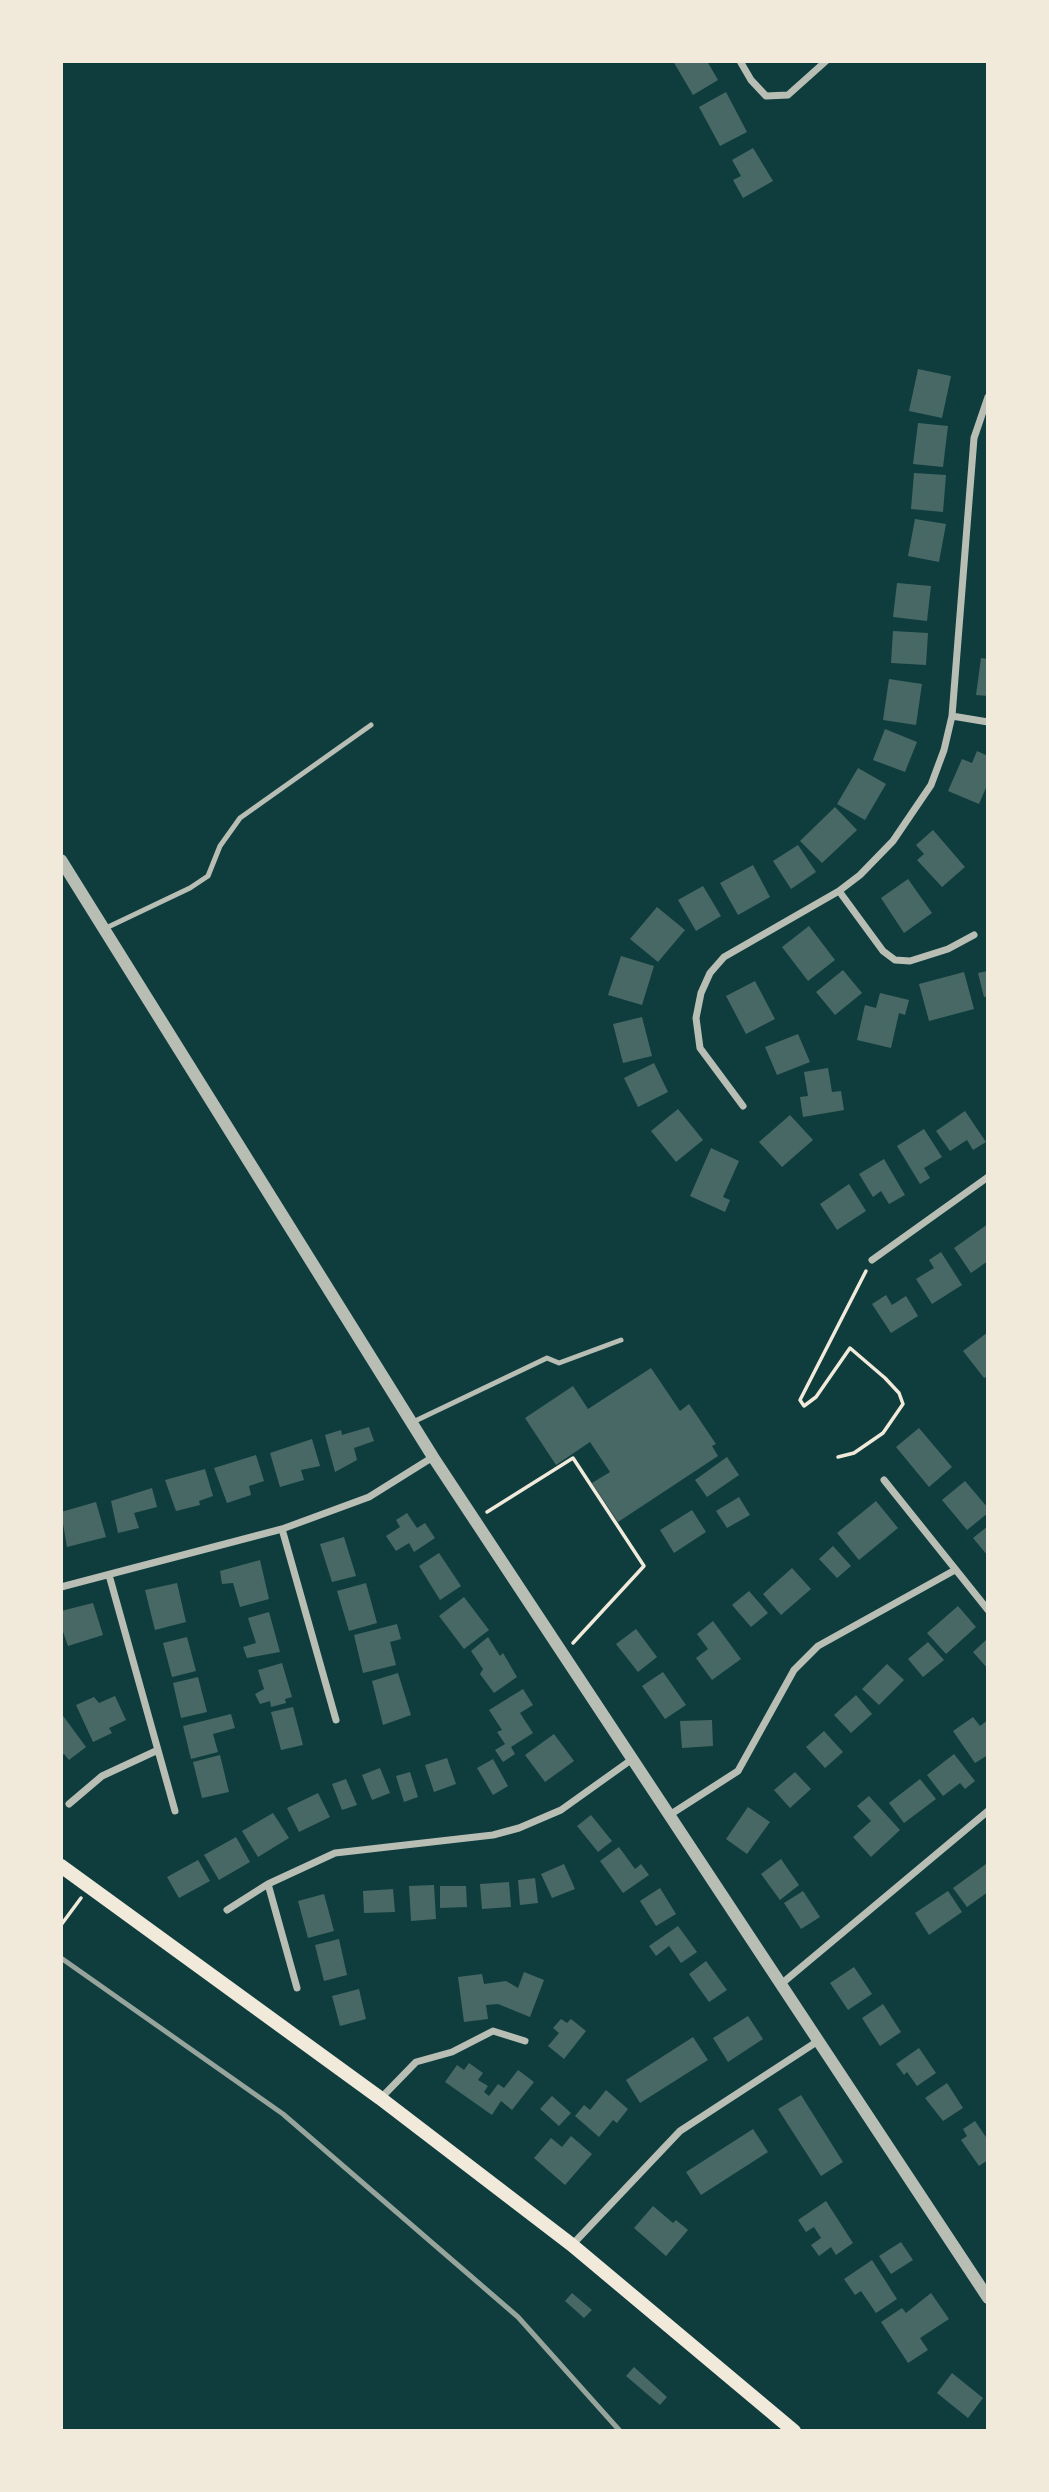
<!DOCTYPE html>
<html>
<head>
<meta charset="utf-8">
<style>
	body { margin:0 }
	#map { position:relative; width:1049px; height:2492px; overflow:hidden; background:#0f3d3e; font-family:"Sofia Sans Condensed",sans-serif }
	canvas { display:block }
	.frame { position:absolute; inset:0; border:63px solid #f1e9da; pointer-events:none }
</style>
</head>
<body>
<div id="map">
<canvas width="1049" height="2492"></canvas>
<div class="frame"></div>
</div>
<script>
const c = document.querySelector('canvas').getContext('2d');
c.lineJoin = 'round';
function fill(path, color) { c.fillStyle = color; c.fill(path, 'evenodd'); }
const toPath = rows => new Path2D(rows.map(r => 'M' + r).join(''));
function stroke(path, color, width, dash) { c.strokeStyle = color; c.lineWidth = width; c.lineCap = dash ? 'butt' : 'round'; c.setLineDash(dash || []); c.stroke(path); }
const building = toPath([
	[673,61,707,61,718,80,693,95],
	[726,92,747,132,720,146,699,107],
	[753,148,773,181,743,198,733,180,741,176,732,160],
	[918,369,951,376,942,418,909,411],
	[918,423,948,426,943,467,913,464],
	[914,473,946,475,943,512,911,509],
	[915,519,946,524,939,562,908,556],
	[897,583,931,586,927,621,893,617],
	[893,631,928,633,926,665,891,663],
	[981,658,988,659,988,696,976,695],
	[889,679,922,684,916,725,883,720],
	[885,729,917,742,905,772,873,760],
	[977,751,988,756,988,783,979,804,948,791,962,759,972,763],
	[858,768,886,784,865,820,837,804],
	[835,807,857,830,822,863,800,841],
	[933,830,965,867,942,887,917,860,924,854,916,845],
	[798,845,816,872,791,889,773,861],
	[753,865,770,897,738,915,720,883],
	[908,879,932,913,904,933,881,898],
	[703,886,721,916,696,931,678,900],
	[657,907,685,930,658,962,630,939],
	[809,926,835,960,808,981,782,947],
	[621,956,654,966,642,1005,608,995],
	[843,970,862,993,835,1015,816,992],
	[988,971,988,996,984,997,978,973],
	[964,972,974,1009,929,1021,919,984],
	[755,981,775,1019,746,1034,726,996],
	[880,993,909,1000,905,1015,899,1013,891,1048,857,1040,865,1005,876,1008],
	[642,1017,652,1056,623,1063,613,1024],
	[798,1034,810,1062,777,1075,765,1047],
	[654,1063,668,1092,638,1107,624,1078],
	[828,1068,832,1092,841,1091,844,1110,803,1117,800,1097,808,1096,804,1072],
	[678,1109,703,1140,676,1162,651,1131],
	[965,1111,986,1142,973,1150,967,1140,950,1151,936,1131],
	[790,1115,813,1140,782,1167,759,1142],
	[924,1129,942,1157,924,1168,930,1178,920,1184,897,1146],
	[711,1148,739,1161,723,1197,730,1200,725,1212,690,1196],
	[884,1159,905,1195,889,1204,881,1191,873,1197,859,1174],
	[849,1184,866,1211,837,1230,820,1204],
	[988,1224,988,1261,971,1273,954,1248],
	[941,1252,962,1285,932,1304,916,1279,934,1268,929,1260],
	[886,1295,892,1305,906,1296,918,1316,891,1333,872,1304],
	[988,1332,988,1376,984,1378,963,1351],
	[651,1368,680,1411,689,1404,716,1444,712,1446,718,1456,618,1522,592,1483,610,1472,590,1442,556,1465,525,1418,573,1386,588,1409],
	[369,1427,374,1441,354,1448,357,1460,335,1472,325,1435,341,1430,342,1435],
	[919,1428,952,1467,929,1487,896,1447],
	[312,1439,320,1466,301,1470,304,1480,280,1487,270,1453],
	[256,1455,264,1481,249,1486,251,1495,227,1503,214,1468],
	[727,1457,739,1475,707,1497,695,1480],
	[205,1469,213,1496,199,1501,200,1505,176,1511,165,1480],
	[965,1481,988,1508,988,1513,967,1530,942,1500],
	[152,1488,157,1507,134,1513,139,1528,118,1533,111,1501],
	[739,1497,750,1515,727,1528,716,1511],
	[876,1501,898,1528,859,1560,837,1533],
	[96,1502,106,1537,67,1547,61,1512],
	[692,1510,706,1532,674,1553,660,1530],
	[407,1513,417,1528,425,1523,435,1538,414,1552,409,1543,396,1551,386,1536,400,1527,396,1520],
	[988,1526,988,1556,973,1538],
	[344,1537,356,1576,332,1582,320,1544],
	[833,1546,851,1566,837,1578,819,1559],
	[439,1553,461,1586,440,1600,419,1566],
	[260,1560,269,1599,240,1607,233,1583,222,1584,220,1571],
	[792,1568,811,1589,781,1615,763,1594],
	[177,1583,186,1622,155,1630,145,1590],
	[366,1583,377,1623,349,1631,337,1591],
	[749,1591,768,1613,751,1627,732,1605],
	[464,1597,489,1630,464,1649,439,1616],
	[93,1603,103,1635,68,1646,61,1626,61,1611],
	[958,1606,976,1627,946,1654,927,1633],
	[269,1612,280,1652,247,1658,243,1647,256,1643,248,1618],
	[713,1621,741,1659,712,1680,696,1658,708,1649,697,1634],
	[397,1624,401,1639,390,1642,396,1665,363,1673,354,1635],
	[636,1629,657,1657,638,1672,616,1644],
	[187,1637,196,1671,172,1677,163,1643],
	[488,1637,500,1656,503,1653,517,1677,494,1693,480,1674,483,1669,471,1651],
	[986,1640,988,1641,988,1669,973,1652],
	[928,1642,944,1660,923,1677,908,1659],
	[282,1663,292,1697,285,1699,286,1703,271,1707,270,1701,260,1704,255,1694,264,1689,258,1670],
	[887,1664,904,1680,879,1705,862,1689],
	[663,1672,686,1705,665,1719,642,1686],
	[398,1673,411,1715,383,1725,372,1681],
	[198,1677,207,1712,181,1718,173,1683],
	[523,1689,533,1705,520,1713,533,1733,511,1747,515,1754,503,1762,495,1750,505,1744,497,1732,502,1730,489,1710],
	[856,1695,872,1714,851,1733,834,1715],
	[115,1696,126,1720,109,1728,112,1733,93,1742,76,1705,94,1697,99,1703],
	[293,1707,303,1745,281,1750,271,1712],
	[61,1713,86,1747,69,1760,64,1754,61,1756],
	[231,1714,235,1728,213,1734,218,1752,191,1759,183,1726],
	[973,1717,980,1726,988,1720,988,1755,975,1763,953,1731],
	[712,1720,713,1746,682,1748,680,1721],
	[824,1731,843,1752,825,1768,806,1747],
	[554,1734,574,1761,545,1782,525,1755],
	[954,1754,975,1781,965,1789,960,1783,943,1796,927,1775],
	[220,1755,229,1792,202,1798,193,1762],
	[447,1758,456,1784,434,1792,425,1765],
	[493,1759,508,1786,493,1795,477,1768],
	[380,1768,390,1793,372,1800,362,1775],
	[410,1772,418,1797,404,1802,396,1776],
	[795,1772,811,1789,790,1808,774,1790],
	[346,1779,357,1805,342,1810,332,1784],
	[920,1779,936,1799,904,1823,889,1803],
	[318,1793,330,1817,299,1832,287,1808],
	[869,1796,900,1830,871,1857,853,1837,871,1821,857,1806],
	[748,1807,770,1822,747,1854,726,1839],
	[273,1813,289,1838,258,1857,242,1831],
	[591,1815,612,1841,598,1852,577,1826],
	[236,1837,250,1862,219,1880,204,1855],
	[619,1847,635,1869,641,1864,649,1875,623,1893,600,1861],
	[781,1859,799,1885,780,1900,761,1874],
	[198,1860,210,1881,179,1898,167,1877],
	[564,1864,575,1889,552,1898,541,1874],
	[986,1864,988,1892,967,1907,953,1888],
	[535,1878,538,1903,520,1905,518,1880],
	[509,1882,511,1907,482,1909,480,1884],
	[434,1885,436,1919,411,1921,409,1886],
	[440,1886,466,1886,467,1907,440,1908],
	[660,1888,676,1914,656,1926,640,1901],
	[393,1889,395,1912,364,1913,363,1891],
	[803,1891,820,1917,801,1929,784,1903],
	[948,1891,962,1912,929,1935,915,1913],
	[324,1894,334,1931,308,1938,298,1901],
	[678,1926,697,1952,681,1963,669,1946,656,1956,649,1946],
	[339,1939,347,1975,324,1981,315,1945],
	[706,1961,727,1990,709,2002,689,1974],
	[854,1967,872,1994,848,2010,830,1983],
	[524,1972,544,1980,530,2017,498,2004,486,2005,488,2019,464,2022,458,1977,482,1974,484,1984,506,1981,518,1988],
	[359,1989,366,2019,340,2026,332,1996],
	[883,2004,901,2032,880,2046,862,2018],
	[748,2016,763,2039,728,2062,713,2038],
	[561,2019,567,2023,571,2019,586,2031,564,2059,548,2046,559,2033,553,2028],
	[693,2037,708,2060,640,2103,626,2080],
	[919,2048,936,2073,917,2086,907,2072,904,2075,896,2064],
	[469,2063,483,2073,478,2080,488,2086,484,2092,489,2096,498,2084,504,2088,518,2070,534,2082,512,2110,501,2101,492,2115,445,2082,457,2065,464,2070],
	[947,2083,963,2108,943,2121,925,2098],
	[606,2090,628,2109,617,2123,613,2120,599,2137,575,2116,584,2105,590,2110],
	[801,2095,843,2162,821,2176,778,2109],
	[552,2096,571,2113,559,2126,540,2109],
	[975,2121,988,2140,988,2160,979,2166,961,2140,967,2136,963,2129],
	[753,2129,768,2152,701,2195,686,2172],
	[571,2136,592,2154,565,2185,534,2158,551,2138,562,2147],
	[826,2201,853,2243,836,2255,831,2247,819,2256,811,2245,821,2238,814,2227,806,2232,798,2220],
	[653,2206,673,2223,676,2220,688,2230,666,2256,634,2228],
	[901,2242,913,2260,891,2274,879,2256],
	[872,2260,897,2299,876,2313,861,2291,855,2295,844,2279],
	[572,2293,592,2310,584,2318,565,2301],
	[931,2293,949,2319,920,2338,928,2350,908,2363,881,2322,902,2308,906,2313],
	[634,2367,667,2397,660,2405,626,2376],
	[952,2373,983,2398,968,2418,937,2393]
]);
const path = toPath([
	[838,1457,854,1453,883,1433,903,1404,899,1393,885,1378,850,1348,816,1397,804,1406,800,1400,866,1271],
	[487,1512,573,1458,644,1566,573,1643],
	[61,1925,81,1898]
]);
const service = toPath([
	[106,928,190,888,208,876,220,846,240,818,371,725],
	[413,1422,547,1358,559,1363,621,1340]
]);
const minor = toPath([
	[740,61,751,80,766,96,788,95,826,61],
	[952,716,988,722],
	[839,891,883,951,895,960,910,961,948,949,974,935],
	[743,1106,700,1048,696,1018,701,993,710,973,724,957,839,891,860,875,893,841,931,785,944,750,952,716,974,438,988,397],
	[872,1260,988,1177],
	[884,1480,988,1610],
	[282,1529,336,1720],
	[109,1575,175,1811],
	[61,1587,282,1529,369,1497,433,1457],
	[69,1804,102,1776,158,1750],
	[668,1816,738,1771,794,1670,818,1646,955,1570],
	[268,1884,297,1988],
	[227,1910,268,1884,335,1853,493,1835,519,1828,561,1810,631,1760],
	[780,1985,988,1811],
	[381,2098,416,2062,452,2052,493,2031,525,2041],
	[572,2245,680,2131,818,2041]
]);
const tertiary = toPath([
	[61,860,433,1457,988,2298]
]);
const secondary = toPath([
	[61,1866,380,2098,572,2245,794,2431]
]);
const rail = toPath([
	[61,1958,283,2114,518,2317,620,2431]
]);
fill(building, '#486865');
stroke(path, '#f1e9da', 3.5);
stroke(service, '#b8beb3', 5);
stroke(minor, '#b8beb3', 7);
stroke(tertiary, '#b8beb3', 12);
stroke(secondary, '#f1e9da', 14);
stroke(rail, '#97a49c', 5);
</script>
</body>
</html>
